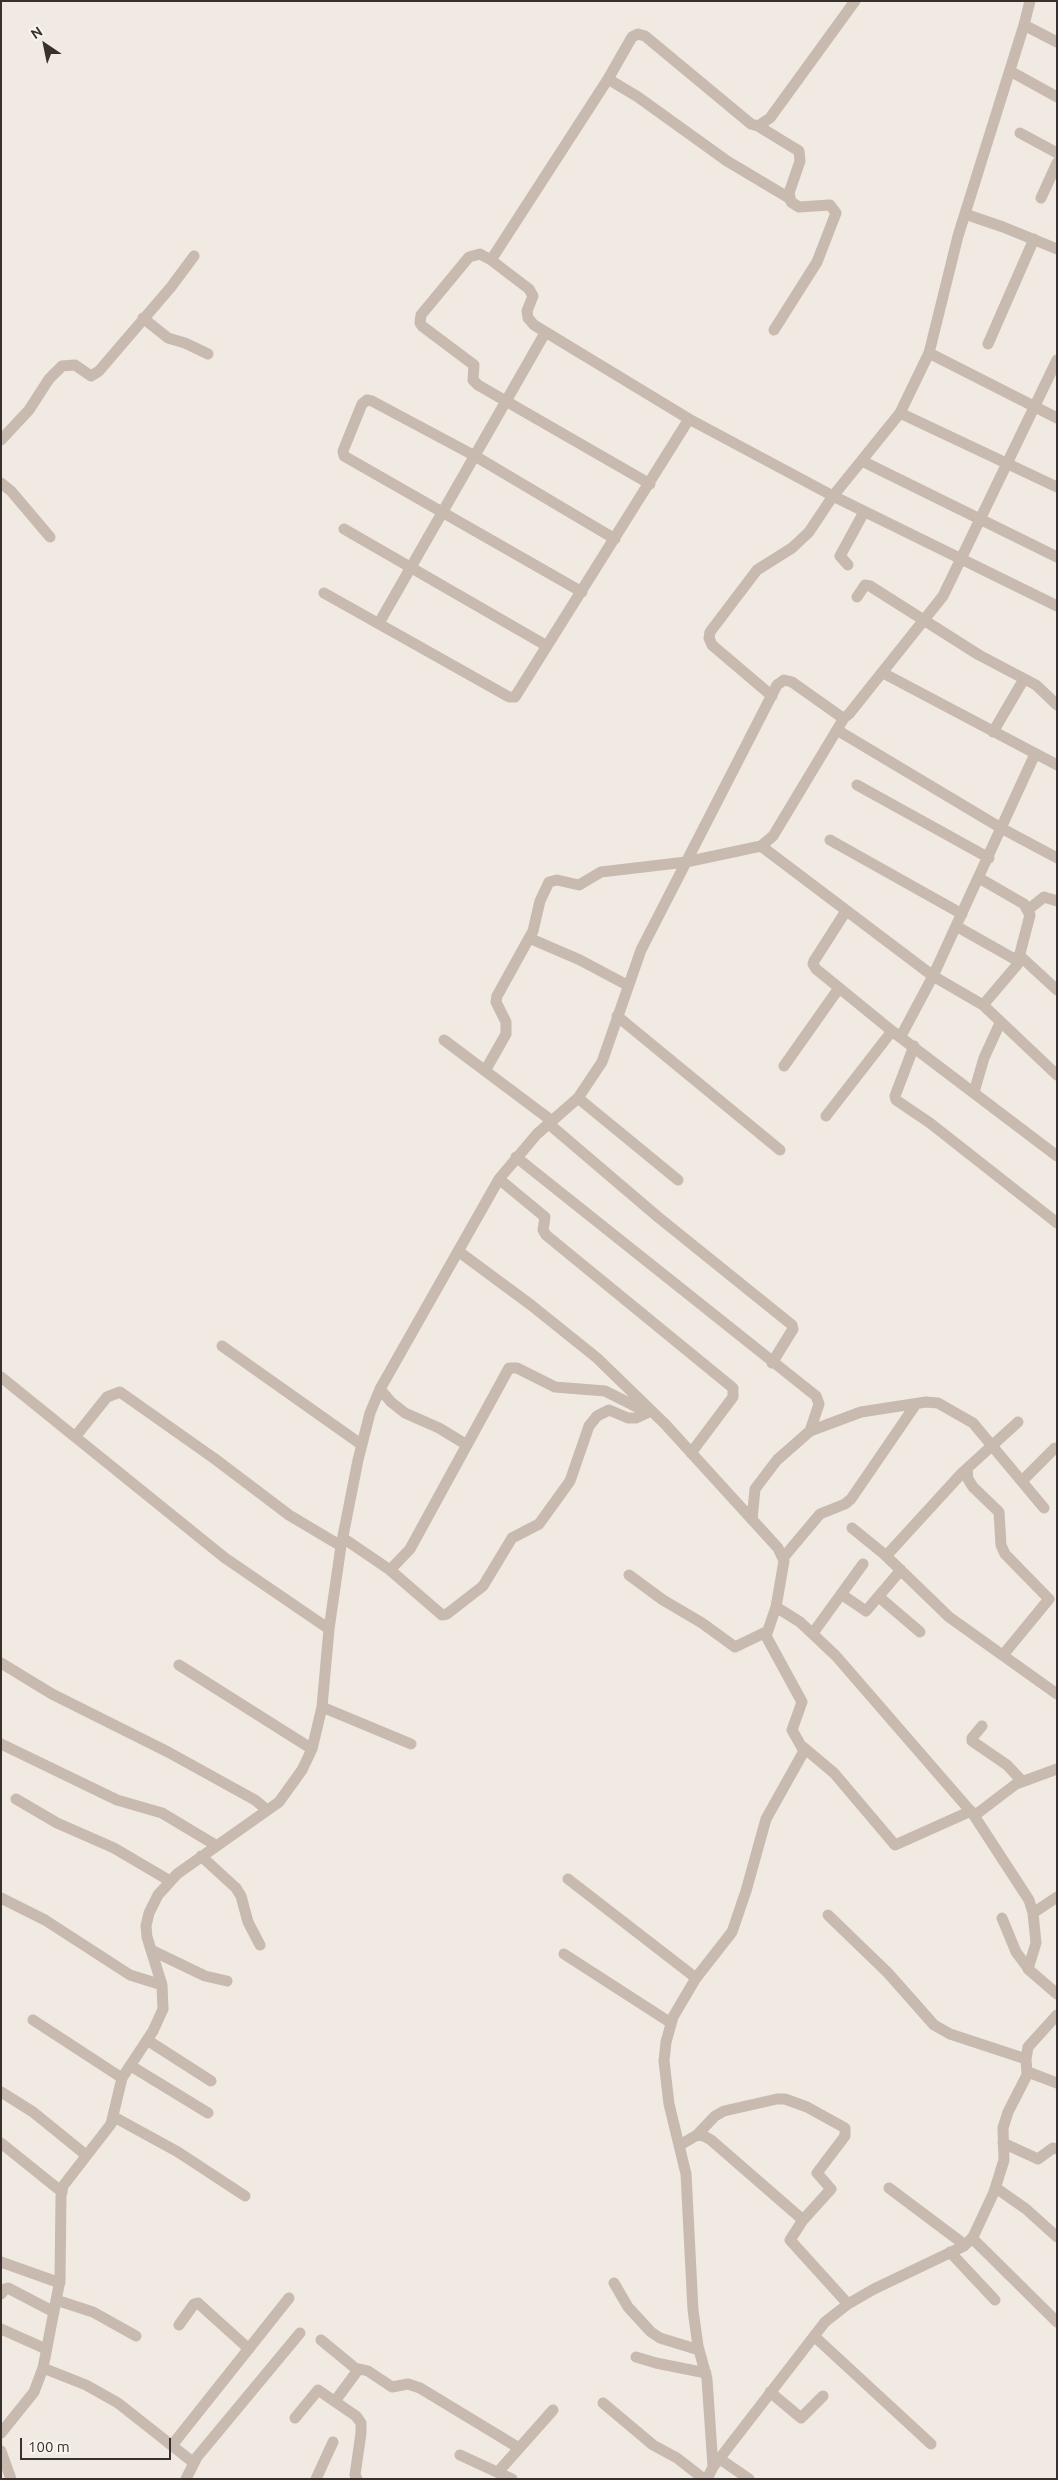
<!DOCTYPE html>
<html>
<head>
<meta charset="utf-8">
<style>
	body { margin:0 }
	#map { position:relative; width:1058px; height:2480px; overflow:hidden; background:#f1eae2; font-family:Ubuntu,sans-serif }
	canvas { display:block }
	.frame { position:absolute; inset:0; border:2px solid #38302c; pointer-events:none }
	.north { position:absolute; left:20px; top:20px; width:50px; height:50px; -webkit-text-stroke:4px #f9f4ee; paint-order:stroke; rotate:326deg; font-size:14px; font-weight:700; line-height:20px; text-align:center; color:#38302c }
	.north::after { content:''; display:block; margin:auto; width:18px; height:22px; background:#38302c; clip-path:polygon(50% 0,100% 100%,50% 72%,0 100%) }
	.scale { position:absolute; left:20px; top:2438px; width:151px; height:22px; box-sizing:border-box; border:2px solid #38302c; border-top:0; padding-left:6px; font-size:15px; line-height:18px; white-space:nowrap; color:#38302c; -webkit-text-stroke:4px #f9f4ee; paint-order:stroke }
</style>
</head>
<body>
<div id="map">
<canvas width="1058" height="2480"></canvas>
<div class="frame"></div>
<div class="north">N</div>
<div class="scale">100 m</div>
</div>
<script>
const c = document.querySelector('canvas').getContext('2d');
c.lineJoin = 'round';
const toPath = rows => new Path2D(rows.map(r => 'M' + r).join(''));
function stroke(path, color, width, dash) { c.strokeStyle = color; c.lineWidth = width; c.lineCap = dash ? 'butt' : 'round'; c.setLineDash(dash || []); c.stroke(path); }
const minor = toPath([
	[1024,25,1057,42],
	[1010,71,1057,97],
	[608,79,638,97,727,161,789,198],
	[758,126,799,151,800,161,789,193,791,202,799,207,830,205,836,213,817,262,774,330],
	[1020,133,1057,153],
	[1041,198,1057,163],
	[965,214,1003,227,1057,249],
	[491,260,608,79,632,37,638,34,645,36,751,124,758,126,770,118,855,1],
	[143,318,168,338,185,343,208,354],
	[988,344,1034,239],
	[929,353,1057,418],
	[900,413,1057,487],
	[1,440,29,410,49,379,62,366,75,365,91,376,99,371,171,287,194,256],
	[862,461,1057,557],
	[1,483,11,491,50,537],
	[650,484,478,385,473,380,474,365,422,326,420,323,421,315,469,257,480,254,491,260,529,289,533,296,527,311,528,318,534,325,689,419,833,496,1057,606],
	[344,529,547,646],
	[848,565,840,556,864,512],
	[582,592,344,456,343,451,362,404,367,400,372,401,475,456,615,539],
	[324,593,509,697,515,697,689,419],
	[857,597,865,585,870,586,979,655,1036,685,1057,705],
	[379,623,545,333],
	[883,673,1057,765],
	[772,696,712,645,709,638,710,632,757,570,792,548,809,532,833,496,900,413,929,353,958,236,1024,25,1030,1],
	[837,730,1001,828,1057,858],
	[993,732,1024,679],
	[857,785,989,858],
	[830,840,962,914],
	[761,846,933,976,983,1005,1057,1075],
	[979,878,1024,904,1030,915,1017,965,983,1005],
	[1029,909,1044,897,1057,901],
	[846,911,814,961,813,964,816,969,892,1031,1057,1156],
	[956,926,1018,961],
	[529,938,580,960,627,985],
	[1019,955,1057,990],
	[617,1016,780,1150],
	[901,1036,933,976,1035,754],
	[444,1040,552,1121],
	[914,1046,895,1096,896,1100,930,1123,1057,1223],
	[784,1066,839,988],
	[485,1071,506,1034,506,1022,496,1002,497,996,533,931,540,901,549,882,557,880,579,885,601,872,686,862,761,846,773,836,844,718],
	[974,1092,984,1058,1000,1023],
	[578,1098,678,1180],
	[826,1116,892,1031],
	[549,1124,658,1217,792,1325,793,1329,772,1363],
	[516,1157,816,1396,819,1404,810,1431,777,1460,755,1489,752,1520],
	[499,1179,545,1217,543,1230,546,1235,733,1388,733,1397,691,1453],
	[458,1251,531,1305,597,1358,665,1424,778,1548,784,1561,776,1607,766,1636,802,1702,792,1730,804,1751,766,1819,746,1891,732,1932,696,1978,673,2017,666,2042,664,2061,669,2104,686,2174,693,2310,698,2346,707,2379,713,2467,707,2479],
	[222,1346,362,1445],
	[1,1377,225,1558,329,1629],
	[380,1389,391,1402,405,1413,439,1428,467,1445],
	[810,1431,861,1412,926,1402,938,1403,973,1423,1044,1508],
	[75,1437,107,1397,120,1392,215,1459,289,1515,341,1546],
	[967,1469,968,1479,973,1487,999,1512,1001,1545,1005,1554,1049,1599,1003,1655],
	[1022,1481,1055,1448],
	[852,1528,884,1554,949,1617,1057,1694],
	[343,1538,390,1570,442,1615,447,1614,483,1586,512,1538,539,1524,570,1481,589,1426,597,1416,609,1410,628,1418,636,1418,649,1412],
	[886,1556,962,1473,1018,1422],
	[783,1558,820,1514,845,1504,851,1499,916,1404],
	[390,1570,410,1549,509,1368,517,1368,555,1387,605,1391,647,1412],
	[629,1575,663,1600,702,1623,735,1647,766,1632],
	[841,1594,866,1611,901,1570],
	[879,1597,920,1632],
	[776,1607,800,1622,836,1656,973,1814,1029,1900,1033,1913,1036,1943,1028,1969,1057,1994],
	[813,1633,863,1564],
	[1,1663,52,1694,168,1752,255,1800,267,1810],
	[179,1665,312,1749],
	[322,1707,411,1744],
	[982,1726,972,1738,972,1741,1007,1765,1022,1781],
	[1,1744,117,1800,162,1813,217,1846],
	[803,1747,834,1773,895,1845,971,1811],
	[16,1799,57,1823,114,1848,170,1881],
	[974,1816,1016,1784,1057,1769],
	[201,1856,236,1888,241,1896,248,1922,260,1945],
	[568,1879,696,1978],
	[1,1898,45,1920,130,1975,162,1985],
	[1033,1913,1057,1897],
	[828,1915,888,1973,934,2025,950,2034,1026,2059],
	[1002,1918,1016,1952,1028,1968],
	[151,1950,205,1976,227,1981],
	[564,1954,671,2023],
	[33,2020,122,2078],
	[147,2040,211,2081],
	[131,2066,208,2113],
	[1028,2072,1057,2083],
	[1,2092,33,2112,86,2155],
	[114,2117,178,2152,245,2196],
	[697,2135,715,2116,724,2111,777,2099,785,2099,807,2107,845,2128,845,2136,817,2173,831,2189,803,2220,790,2240,848,2304],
	[1,2143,62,2192],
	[1003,2143,1038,2159,1053,2148,1057,2149],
	[680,2145,697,2135,704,2136,711,2140,803,2220],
	[889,2188,965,2245],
	[996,2188,1026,2209,1057,2237],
	[972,2238,1057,2322],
	[950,2252,995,2300],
	[1,2262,60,2283],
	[614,2283,628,2307,651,2332,660,2338,699,2350],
	[1,2294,5,2289,8,2288,54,2312],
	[56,2300,93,2312,136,2336],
	[179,2325,194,2304,198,2303,249,2349],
	[1,2329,46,2349],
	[814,2336,931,2444],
	[321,2340,355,2368,368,2371,392,2387,408,2384,420,2388,519,2448],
	[636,2357,656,2363,706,2373],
	[43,2368,86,2385,118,2403,194,2463],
	[770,2392,801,2418,823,2396],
	[335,2401,358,2370],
	[603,2403,653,2445,677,2458,704,2479],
	[295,2418,318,2390,356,2416,361,2423,361,2433,355,2475,357,2479],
	[1,2433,34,2392,43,2368,60,2280,61,2196,63,2186,111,2124,122,2078,153,2031,163,2009,162,1985,147,1937,146,1926,149,1913,158,1895,177,1874,279,1802,302,1770,312,1749,322,1707,329,1629,341,1546,358,1460,370,1413,380,1389,499,1179,537,1134,578,1098,602,1062,641,950,777,685,784,680,792,682,840,716,844,718,849,714,943,596,1057,360],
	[173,2444,289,2298],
	[1,2451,11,2479],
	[460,2455,512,2479],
	[720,2459,749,2479],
	[713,2467,825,2322,848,2304,874,2289,964,2246,973,2237,994,2192,1004,2160,1003,2128,1008,2112,1027,2075,1026,2059,1028,2047,1057,2015],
	[498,2472,553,2410],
	[186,2479,197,2457,300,2333],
	[316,2479,333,2442]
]);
stroke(minor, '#c8baaf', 11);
</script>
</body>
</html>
